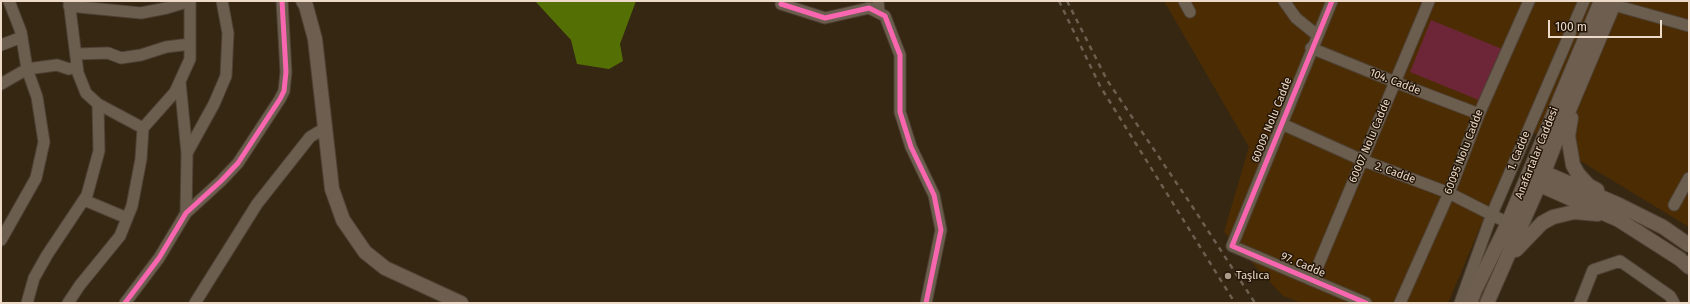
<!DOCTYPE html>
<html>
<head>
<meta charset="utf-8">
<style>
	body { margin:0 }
	#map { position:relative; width:1690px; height:304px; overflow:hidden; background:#362713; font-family:"Fira Sans",sans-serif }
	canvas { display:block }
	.frame { position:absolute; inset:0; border:2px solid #eddac8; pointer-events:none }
	.scale { position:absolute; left:1548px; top:20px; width:114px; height:18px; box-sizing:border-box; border:2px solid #eddac8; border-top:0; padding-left:5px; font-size:12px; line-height:14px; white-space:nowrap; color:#eddac8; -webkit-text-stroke:3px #221507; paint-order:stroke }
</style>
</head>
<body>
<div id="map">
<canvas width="1690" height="304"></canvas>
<div class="frame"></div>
<div class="scale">100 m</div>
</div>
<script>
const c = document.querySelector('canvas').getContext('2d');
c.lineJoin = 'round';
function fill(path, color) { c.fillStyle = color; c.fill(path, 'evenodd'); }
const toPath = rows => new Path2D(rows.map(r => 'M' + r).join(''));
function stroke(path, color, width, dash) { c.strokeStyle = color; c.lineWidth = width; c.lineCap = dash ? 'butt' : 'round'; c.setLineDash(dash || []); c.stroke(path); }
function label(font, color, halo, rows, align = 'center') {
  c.font = font + ' "Fira Sans",sans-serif'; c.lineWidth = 3; c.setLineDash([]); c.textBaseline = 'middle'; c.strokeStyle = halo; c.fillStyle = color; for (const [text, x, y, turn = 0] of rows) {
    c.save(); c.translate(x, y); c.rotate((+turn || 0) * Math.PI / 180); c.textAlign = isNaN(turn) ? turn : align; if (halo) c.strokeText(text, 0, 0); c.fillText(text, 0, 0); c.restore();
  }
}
const built = toPath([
	[1164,1,1689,1,1689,227,1523,126,1448,303,1302,303,1283,296,1224,232,1249,147]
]);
const green = toPath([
	[1431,20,1502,49,1481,101,1410,72]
]);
const water = toPath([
	[535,1,636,1,620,44,623,61,609,69,577,64,571,40]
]);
const minor = toPath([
	[69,1,78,73,86,93,98,104,143,128],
	[878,1,879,13],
	[1184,1,1190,12],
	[1284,1,1296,18,1317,35],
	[1332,1,1232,246,1366,303],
	[781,4,825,18,869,8,885,16,900,55,900,112,911,147,934,195,941,230,926,303],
	[1614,5,1689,26],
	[69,6,141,13,167,8,190,1],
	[1,45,22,37],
	[1311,48,1395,82,1479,114],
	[76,54,108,53,121,58,141,55,166,47,190,44],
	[180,82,187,153],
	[1,84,27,69,57,65,69,69,77,67],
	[1282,124,1362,160,1449,193,1508,223],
	[84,200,127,218],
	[1674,205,1689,178],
	[186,213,187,153,214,104,226,76,228,33,222,1],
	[1,240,36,178,44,142,37,97,27,69,21,32,9,1],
	[1312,280,1429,1],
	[27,303,34,278,47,255,87,195,99,151,98,104],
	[68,303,80,285,120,236,132,206,141,159,143,128,175,92,190,59,190,1],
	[125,303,159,258,186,213,221,181,238,163,280,99,284,91,286,72,282,1],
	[195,303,257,204,310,137,325,128],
	[1400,303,1449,193,1479,114,1529,1],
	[1460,303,1492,214,1584,1],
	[1580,303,1593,270,1620,261,1670,296,1674,303]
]);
const major = toPath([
	[303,1,306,6,315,39,332,189,343,220,365,252,385,268,461,303],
	[1571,118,1568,136,1573,165,1578,174,1588,185,1597,190],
	[1536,169,1617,204,1663,227,1689,245],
	[1531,181,1619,220,1680,259,1689,267],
	[1516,250,1542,223,1553,217,1574,212,1598,214],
	[1470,303,1475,290,1508,223,1601,1],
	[1487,303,1539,185,1558,136,1615,1]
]);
const rail = toPath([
	[1059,1,1100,86,1235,303],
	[1067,1,1107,80,1192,206,1255,303]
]);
const cycleway = toPath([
	[1332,1,1232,246,1366,303],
	[781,4,825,18,869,8,885,16,900,55,900,112,911,147,934,195,941,230,926,303],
	[125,303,159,258,186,213,221,181,238,163,280,99,284,91,286,72,282,1]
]);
const markers = [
	[1228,276,4,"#ad9b89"]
];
const streetNames = [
	["104. Cadde",1395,82,21],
	["60009 Nolu Cadde",1272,120,-68],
	["60007 Nolu Cadde",1370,141,-67],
	["1. Cadde",1519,151,-67],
	["60095 Nolu Cadde",1464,152,-69],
	["Anafartalar Caddesi",1537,153,-68],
	["2. Cadde",1395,173,20],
	["97. Cadde",1303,265,23]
];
const poiNames = [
	["Taşlıca",1236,276]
];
fill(built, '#4c2d03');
fill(green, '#6d2637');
fill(water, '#547004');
stroke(minor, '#4f4235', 13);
stroke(major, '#4f4235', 16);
stroke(minor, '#6b5e4f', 11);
stroke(major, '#6d5e4f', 14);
stroke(rail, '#6c5f50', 2.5, [5, 5]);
stroke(cycleway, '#f766af', 5);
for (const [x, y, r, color] of markers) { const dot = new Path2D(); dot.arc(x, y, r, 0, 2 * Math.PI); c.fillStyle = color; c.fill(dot); stroke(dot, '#221507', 1.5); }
label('11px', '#eddac8', '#221507', streetNames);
label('11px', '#eddac8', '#221507', poiNames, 'left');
</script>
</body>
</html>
